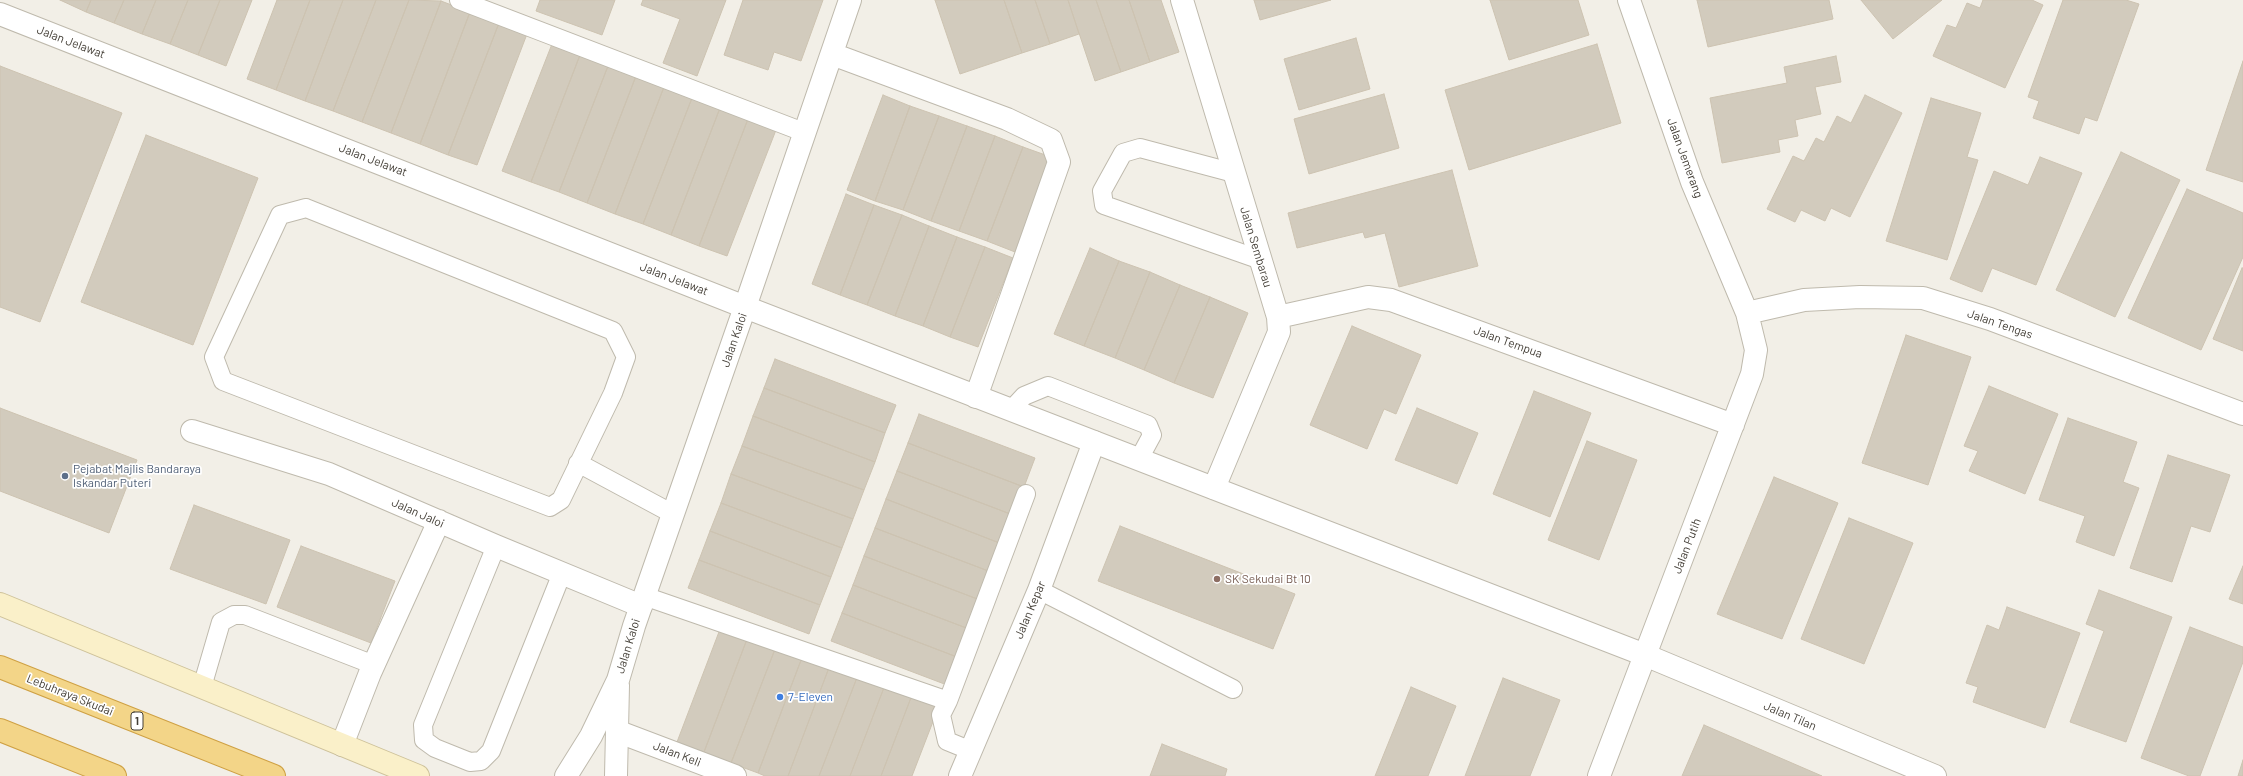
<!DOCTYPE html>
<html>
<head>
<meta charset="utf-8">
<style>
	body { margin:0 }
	canvas { display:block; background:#f2efe7 }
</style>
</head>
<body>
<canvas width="2243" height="776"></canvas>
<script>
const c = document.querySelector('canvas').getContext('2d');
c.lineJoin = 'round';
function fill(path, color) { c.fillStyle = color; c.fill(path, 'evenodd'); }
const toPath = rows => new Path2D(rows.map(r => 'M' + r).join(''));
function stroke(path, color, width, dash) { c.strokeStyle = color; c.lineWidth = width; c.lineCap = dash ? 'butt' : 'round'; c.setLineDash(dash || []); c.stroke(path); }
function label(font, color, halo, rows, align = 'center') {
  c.font = font + ' Barlow,sans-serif'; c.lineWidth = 3.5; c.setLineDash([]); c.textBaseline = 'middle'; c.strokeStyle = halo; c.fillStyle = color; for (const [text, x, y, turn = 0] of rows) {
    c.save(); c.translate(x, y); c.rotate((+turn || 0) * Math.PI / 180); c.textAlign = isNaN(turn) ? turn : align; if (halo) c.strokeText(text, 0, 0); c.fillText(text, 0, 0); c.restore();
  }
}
const building = toPath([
	[60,0,91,0,86,12,60,0],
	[91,0,124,0,114,23,86,12,91,0],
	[124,0,156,0,142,34,114,23,124,0],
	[156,0,188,0,170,44,142,34,156,0],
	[188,0,220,0,198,55,170,44,188,0],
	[220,0,252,0,226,66,198,55,220,0],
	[277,0,310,0,276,90,247,79,277,0],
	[310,0,343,0,305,101,276,90,310,0],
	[343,0,376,0,333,111,305,101,343,0],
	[376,0,409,0,362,122,333,111,376,0],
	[409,0,441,1,391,133,362,122,409,0],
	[540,0,615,0,602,35,536,11,540,0],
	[643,0,726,0,697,76,663,63,680,19,641,5,643,0],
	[743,0,823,0,801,61,774,52,768,70,724,55,743,0],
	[935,0,1004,0,1022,53,960,74,935,0],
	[1004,0,1035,0,1050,44,1022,53,1004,0],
	[1035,0,1068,0,1079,34,1050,44,1035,0],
	[1068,0,1096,0,1121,72,1095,81,1068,0],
	[1096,0,1129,0,1150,62,1121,72,1096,0],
	[1129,0,1161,0,1179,52,1150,62,1129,0],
	[1254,0,1331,0,1260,20,1254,0],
	[1490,0,1578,0,1589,35,1509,60,1490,0],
	[1697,0,1829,0,1833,19,1708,47,1697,0],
	[1861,0,1942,0,1893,39,1861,0],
	[1983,0,2032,0,2043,5,2005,88,1933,56,1947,25,1956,28,1967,3,1980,8,1983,0],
	[2063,0,2126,0,2139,4,2097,121,2085,117,2079,134,2033,118,2039,101,2028,97,2063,0],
	[441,1,470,12,420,144,391,133,441,1],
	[470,12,499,23,448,155,420,144,470,12],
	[499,23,527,34,477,165,448,155,499,23],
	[1356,38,1370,89,1299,110,1284,59,1356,38],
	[552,44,580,55,531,182,502,171,552,44],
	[1597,44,1621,123,1469,170,1445,90,1597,44],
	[580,55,608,66,559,192,531,182,580,55],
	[1836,56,1841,82,1815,87,1821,114,1795,120,1798,136,1778,140,1780,152,1722,163,1710,98,1787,83,1784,67,1836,56],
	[2243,61,2243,182,2206,170,2243,61],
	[0,66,122,113,40,322,0,307,0,66],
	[608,66,636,76,587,203,559,192,608,66],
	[636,76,664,87,615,214,587,203,636,76],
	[664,87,692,98,643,224,615,214,664,87],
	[1384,94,1399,148,1309,174,1294,119,1384,94],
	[883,95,910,106,875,201,847,190,883,95],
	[1865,95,1902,113,1850,217,1831,208,1825,221,1801,210,1795,222,1767,209,1793,156,1804,161,1816,138,1824,142,1837,116,1851,123,1865,95],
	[692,98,720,108,671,235,643,224,692,98],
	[1931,98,1981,113,1967,157,1978,160,1947,260,1886,241,1931,98],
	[910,106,939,116,903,210,875,201,910,106],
	[720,108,748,119,699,246,671,235,720,108],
	[939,116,967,126,931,221,903,210,939,116],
	[748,119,776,130,727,256,699,246,748,119],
	[967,126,995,136,959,231,931,221,967,126],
	[146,135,258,178,193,345,81,302,146,135],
	[995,136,1023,147,987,241,959,231,995,136],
	[1023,147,1051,157,1015,252,987,241,1023,147],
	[2121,152,2180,180,2115,317,2056,290,2121,152],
	[2040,157,2082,173,2036,285,1992,268,1982,292,1950,279,1994,171,2028,185,2040,157],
	[1452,170,1478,266,1399,287,1385,233,1365,238,1363,232,1297,248,1288,213,1452,170],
	[2187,189,2243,213,2243,257,2201,350,2128,318,2187,189],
	[846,194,874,205,840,295,812,284,846,194],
	[874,205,902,215,867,305,840,295,874,205],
	[902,215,929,226,895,316,867,305,902,215],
	[929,226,957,237,923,326,895,316,929,226],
	[957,237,985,247,950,337,923,326,957,237],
	[985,247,1013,258,978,347,950,337,985,247],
	[1090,248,1119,261,1084,346,1054,334,1090,248],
	[1119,261,1150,272,1115,358,1084,346,1119,261],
	[2242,268,2243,268,2243,351,2213,339,2242,268],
	[1150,272,1180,285,1144,370,1115,358,1150,272],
	[1180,285,1210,297,1174,383,1144,370,1180,285],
	[1210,297,1248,313,1213,398,1174,383,1210,297],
	[1352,326,1421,355,1396,414,1384,409,1367,449,1310,425,1352,326],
	[1906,335,1971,357,1928,485,1862,463,1906,335],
	[775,359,896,405,885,433,764,388,775,359],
	[1989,386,2058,414,2025,494,1969,471,1978,451,1964,446,1989,386],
	[764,388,885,433,875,462,753,416,764,388],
	[1534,391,1591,413,1550,517,1493,494,1534,391],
	[0,408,137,460,109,533,0,491,0,408],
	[1417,408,1478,433,1457,484,1395,460,1417,408],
	[919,414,1035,458,1024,487,908,443,919,414],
	[753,416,875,462,864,490,742,446,753,416],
	[2068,418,2137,442,2123,482,2139,488,2114,556,2076,542,2085,516,2039,500,2068,418],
	[1587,441,1637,460,1599,560,1548,540,1587,441],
	[908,443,1024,487,1013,515,897,471,908,443],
	[742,446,864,490,853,519,731,474,742,446],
	[2168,455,2230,475,2210,532,2191,526,2172,582,2130,568,2168,455],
	[897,471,1013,515,1002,544,886,499,897,471],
	[731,474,853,519,842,548,721,503,731,474],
	[1774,477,1838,503,1782,639,1717,614,1774,477],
	[886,499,1002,544,991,572,875,528,886,499],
	[721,503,842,548,831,577,710,531,721,503],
	[194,505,290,540,266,604,170,569,194,505],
	[1849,518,1913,543,1864,664,1801,639,1849,518],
	[1120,526,1295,594,1273,649,1098,581,1120,526],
	[875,528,991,572,980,600,864,556,875,528],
	[710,531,831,577,820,605,699,560,710,531],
	[301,546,395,581,371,643,277,607,301,546],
	[864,556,980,600,969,629,853,585,864,556],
	[699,560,820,605,809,634,688,588,699,560],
	[2243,566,2243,604,2229,599,2243,566],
	[853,585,969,629,957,657,842,613,853,585],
	[2099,590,2172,617,2126,742,2070,722,2104,631,2086,624,2099,590],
	[2007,607,2080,633,2045,728,1973,702,1978,687,1966,683,1987,625,1999,630,2007,607],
	[842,613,957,657,947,685,831,641,842,613],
	[722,624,749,634,704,752,677,742,722,624],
	[2190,627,2243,647,2243,662,2200,776,2189,776,2141,758,2190,627],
	[749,634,777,644,731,763,704,752,749,634],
	[777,644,803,655,758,773,731,763,777,644],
	[803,655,830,665,788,776,765,776,758,773,803,655],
	[830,665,858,675,819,776,788,776,830,665],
	[858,675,885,685,850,776,819,776,858,675],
	[1503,678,1560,700,1530,776,1465,776,1503,678],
	[885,685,912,695,881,776,850,776,885,685],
	[1411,687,1456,706,1428,776,1375,776,1411,687],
	[912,695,939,706,912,776,881,776,912,695],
	[1704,725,1822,776,1682,776,1704,725],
	[1162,744,1227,769,1225,776,1150,776,1162,744],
	[2243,760,2243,776,2238,776,2243,760]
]);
const service = toPath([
	[459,0,806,133],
	[1234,173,1140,148,1123,153,1102,191,1104,205,1261,260],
	[306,208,613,331,626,357,613,393,561,500,550,507,223,381,214,357,280,215,306,208],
	[1011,410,1024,396,1048,386,1148,425,1152,435,1139,459],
	[578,463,673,514],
	[496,546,423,725,424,740,435,748,470,762,481,761,491,751,562,573],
	[1039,590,1233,689],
	[644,596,948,701,1026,494],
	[202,687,221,622,234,615,245,615,374,665],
	[948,701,941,715,947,741,969,750]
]);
const minor = toPath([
	[1182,0,1278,317,1279,332,1214,488],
	[832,54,1007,119,1051,140,1059,162,976,397],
	[745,307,850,0],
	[1747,313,1804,300,1860,297,1923,298,1990,319,2243,414],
	[1278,317,1368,297,1391,300,1733,425],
	[192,431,329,474,496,546,641,606],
	[619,732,735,776],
	[342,745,370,673,439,521],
	[960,776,1039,590,1094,442],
	[1599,776,1752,374,1756,350,1747,313,1692,182,1629,0]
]);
const tertiary = toPath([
	[0,14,745,307,1645,655,1935,776],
	[566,776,591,736,618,680,634,626,745,307],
	[616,776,618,685]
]);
const secondary = toPath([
	[0,604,418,776]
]);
const trunk = toPath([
	[0,667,274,776],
	[0,730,115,776]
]);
const markers = [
	[65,476,4,"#5c6f8a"],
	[1217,579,4,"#8d6e63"],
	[780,697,4,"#3f7fe0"]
];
const shields = [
	[137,721,12]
];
const shieldNames = [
	["1",137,721]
];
const streetNames = [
	["Jalan Jelawat",71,42,21],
	["Jalan Jemerang",1685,158,70],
	["Jalan Jelawat",373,160,21],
	["Jalan Sembarau",1256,247,73],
	["Jalan Jelawat",674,279,21],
	["Jalan Tengas",2000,324,19],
	["Jalan Kaloi",734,340,-71],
	["Jalan Tempua",1508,342,20],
	["Jalan Jaloi",418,513,24],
	["Jalan Putih",1687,546,-69],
	["Jalan Kepar",1030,610,-67],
	["Jalan Kaloi",628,646,-73],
	["Lebuhraya Skudai",70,695,22],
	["Jalan Tilan",1790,716,23],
	["Jalan Keli",677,754,21]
];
const serviceNames = [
	["Pejabat Majlis Bandaraya",73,469],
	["Iskandar Puteri",73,483]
];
const educationNames = [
	["SK Sekudai Bt 10",1225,579]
];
const shopNames = [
	["7-Eleven",788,697]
];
fill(building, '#d2cbbd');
stroke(building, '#cdc3b1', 1);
stroke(service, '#bfbaad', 20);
stroke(minor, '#bfbaad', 24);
stroke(tertiary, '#bfbaad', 24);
stroke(secondary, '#cec29a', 24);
stroke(trunk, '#cfa144', 24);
stroke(service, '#fff', 18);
stroke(minor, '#fff', 22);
stroke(tertiary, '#fff', 22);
stroke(secondary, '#faf0c9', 22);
stroke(trunk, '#f3d588', 22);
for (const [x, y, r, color] of markers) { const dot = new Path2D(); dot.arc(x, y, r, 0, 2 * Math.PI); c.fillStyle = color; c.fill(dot); stroke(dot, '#fff', 1.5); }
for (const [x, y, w] of shields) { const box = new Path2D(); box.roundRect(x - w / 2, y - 9, w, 18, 3); c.fillStyle = '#fff'; c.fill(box); stroke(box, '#443f37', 1); }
label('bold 11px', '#443f37', null, shieldNames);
label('12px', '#443f37', '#fff', streetNames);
label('12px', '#4e5e75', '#fff', serviceNames, 'left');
label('12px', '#785e54', '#fff', educationNames, 'left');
label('12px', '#366cbe', '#fff', shopNames, 'left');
</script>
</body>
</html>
